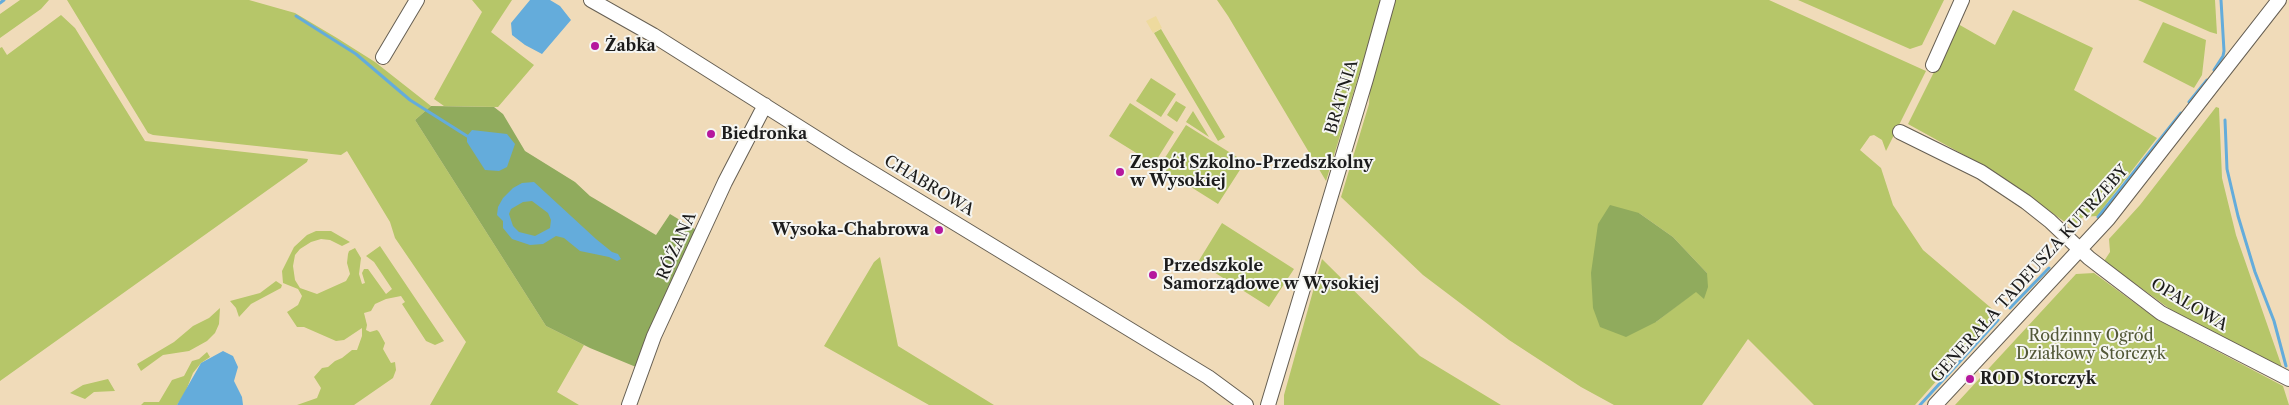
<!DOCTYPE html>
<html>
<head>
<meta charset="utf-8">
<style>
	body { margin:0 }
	canvas { display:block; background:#f0dbb9 }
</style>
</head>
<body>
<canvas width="2289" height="405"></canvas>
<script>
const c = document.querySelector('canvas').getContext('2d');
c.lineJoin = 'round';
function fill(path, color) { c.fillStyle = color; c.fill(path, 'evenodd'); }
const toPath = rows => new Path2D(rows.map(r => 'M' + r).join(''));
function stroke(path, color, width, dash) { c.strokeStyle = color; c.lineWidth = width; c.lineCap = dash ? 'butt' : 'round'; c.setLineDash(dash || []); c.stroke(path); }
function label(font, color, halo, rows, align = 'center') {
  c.font = font + ' "Libre Caslon Text",serif'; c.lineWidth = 4; c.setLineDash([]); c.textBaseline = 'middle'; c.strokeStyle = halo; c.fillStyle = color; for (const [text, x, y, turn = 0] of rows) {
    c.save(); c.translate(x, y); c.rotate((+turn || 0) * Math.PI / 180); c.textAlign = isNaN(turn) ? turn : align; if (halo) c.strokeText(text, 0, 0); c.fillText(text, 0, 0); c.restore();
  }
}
const green = toPath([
	[20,0,49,0,41,9,0,38,0,14],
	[67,0,249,0,295,13,337,38,375,62,431,106,415,120,546,326,584,345,557,392,579,405,430,405,466,342,395,238,390,222,347,151,341,155,153,135,148,133],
	[472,0,512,0,491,32,534,65,498,107,444,106,434,99,482,12],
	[1217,0,1382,0,1326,181,1228,16],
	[1395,0,1769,0,1926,71,1886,151,1882,140,1874,135,1870,136,1860,150,1881,168,1893,205,1923,250,1997,313,1915,405,1814,405,1748,339,1702,405,1614,405,1581,387,1509,340,1423,275,1341,197,1369,104,1370,87],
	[1639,213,1673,237,1707,273,1704,298,1696,291,1656,322],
	[1798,0,1944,0,1922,45,1910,49],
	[2138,0,2215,0,2217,34,2210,32],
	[2013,10,2093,48,2074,90,2157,138,2097,216,2083,217,2072,227,1993,171,1908,124,1958,24,1995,45],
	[61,15,75,28,145,141,308,159,307,162,0,381,0,48,2,47,7,55],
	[2163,22,2206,40,2202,75,2194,88,2143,62],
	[1161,29,1225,137,1218,141,1154,33],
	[1151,78,1176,94,1161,117,1136,101],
	[1176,101,1186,107,1177,122,1167,115],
	[1130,103,1174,132,1154,164,1109,136],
	[2216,107,2219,108,2222,178,2236,235,2282,367,2174,312,2104,261,2110,252,2109,239,2140,205],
	[1193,111,1209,137,1186,122],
	[1186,125,1245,162,1218,204,1159,167],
	[1222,223,1294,269,1269,307,1198,262],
	[316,231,331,231,350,242,342,246,330,240,321,239,311,242,300,249,295,255,293,266,295,280,300,288,317,294,346,281,350,274,347,263,348,254,349,251,355,248,361,258,359,274,362,284,365,283,362,273,364,269,368,269,386,294,392,289,374,262,366,256,380,246,444,341,435,345,426,341,402,304,405,302,401,296,386,299,375,304,371,311,364,313,367,325,366,330,370,332,377,330,379,332,385,343,383,349,391,363,395,362,396,370,393,378,354,405,297,405,317,398,321,388,314,377,322,368,328,367,335,361,342,358,352,350,357,350,362,336,362,328,344,340,336,341,304,327,297,327,287,312,298,305,302,296,298,289,283,283,282,271,294,247,307,235],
	[880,257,898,346,994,405,929,405,824,346,874,262],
	[1322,259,1420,356,1501,405,1284,405,1284,395],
	[2094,273,2158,320,2283,386,2289,405,1955,405,2076,274],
	[276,281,282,285,281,288,251,304,239,317,236,308,230,301,260,293],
	[220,308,219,324,215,333,207,341,189,351,163,355,141,371,137,364,174,342,193,326,209,318],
	[207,352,210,357,201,363,193,373,185,393,177,405,141,405,144,402,159,402,172,380,184,376,192,361,199,359],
	[108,379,115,391,94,392,85,399,70,393,83,385]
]);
const forest = toPath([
	[431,106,494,107,503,114,525,151,575,182,590,196,656,235,670,214,698,231,636,367,590,348,546,326,415,120],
	[1610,205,1639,213,1673,237,1707,273,1708,287,1704,299,1696,292,1656,322,1626,337,1600,327,1593,308,1591,273,1598,224]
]);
const sand = toPath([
	[1156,16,1162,28,1153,33,1146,21]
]);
const water = toPath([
	[530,0,550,0,560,6,571,20,542,54,525,45,512,35,511,23],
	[472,130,507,134,515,144,507,167,499,171,485,170,467,142,467,136],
	[534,182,596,239,612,252,618,254,621,259,617,261,609,257,580,251,564,238,556,236,543,244,530,245,512,239,503,228,503,221,497,215,498,207,503,198,513,188,522,183],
	[532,201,548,213,551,220,550,228,535,236,519,232,513,226,509,214,511,209,523,202],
	[223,351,233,356,238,367,234,381,242,397,243,405,177,405,201,363]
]);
const stream = toPath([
	[0,3,4,0],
	[296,16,356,54,410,100,467,136],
	[2214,70,2223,56,2224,51,2221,0],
	[2189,102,2207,80],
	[2225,120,2227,169,2238,216,2255,272,2274,321,2286,366],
	[2098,217,2181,113],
	[2010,308,2049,268],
	[1920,405,1998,320]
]);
const minor = toPath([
	[591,0,653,35,848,158,1208,377,1246,405],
	[383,57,417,0],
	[1933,65,1962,0],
	[1900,132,1981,172,2026,202,2050,221,2089,258,2161,313,2289,379],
	[629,405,654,336,725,182,765,105],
	[1268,405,1366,79,1388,0],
	[1935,405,2108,219,2279,0]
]);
const markers = [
	[595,46,5,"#b5179e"],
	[711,134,5,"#b5179e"],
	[1120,172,5,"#b5179e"],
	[939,230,5,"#b5179e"],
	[1153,275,5,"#b5179e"],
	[1970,379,5,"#b5179e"]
];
const poiNames = [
	["Żabka",605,46],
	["Biedronka",721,134],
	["Zespół Szkolno-Przedszkolny",1130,163],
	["w Wysokiej",1130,181],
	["Wysoka-Chabrowa",929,230,"right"],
	["Przedszkole",1163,266],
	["Samorządowe w Wysokiej",1163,284],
	["ROD Storczyk",1980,379]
];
const streetNames = [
	["BRATNIA",1342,97,-73],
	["CHABROWA",929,186,31],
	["RÓŻANA",677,246,-66],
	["GENERAŁA TADEUSZA KUTRZEBY",2030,274,-48],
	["OPALOWA",2189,305,31]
];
const parkNames = [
	["Rodzinny Ogród",2091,336],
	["Działkowy Storczyk",2091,354]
];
fill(green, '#b6c669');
fill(forest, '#90ab5d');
fill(sand, '#eeda9e');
fill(water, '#64acdb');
stroke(stream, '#64acdb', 3);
stroke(minor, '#665f53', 16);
stroke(minor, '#fff', 14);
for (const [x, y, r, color] of markers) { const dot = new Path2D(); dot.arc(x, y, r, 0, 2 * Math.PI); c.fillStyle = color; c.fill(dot); stroke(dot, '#f6f6f2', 2); }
label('bold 16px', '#1c1c1c', '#f6f6f2', poiNames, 'left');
label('16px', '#1c1c1c', '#f6f6f2', streetNames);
label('16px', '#525837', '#f6f6f2', parkNames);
</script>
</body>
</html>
